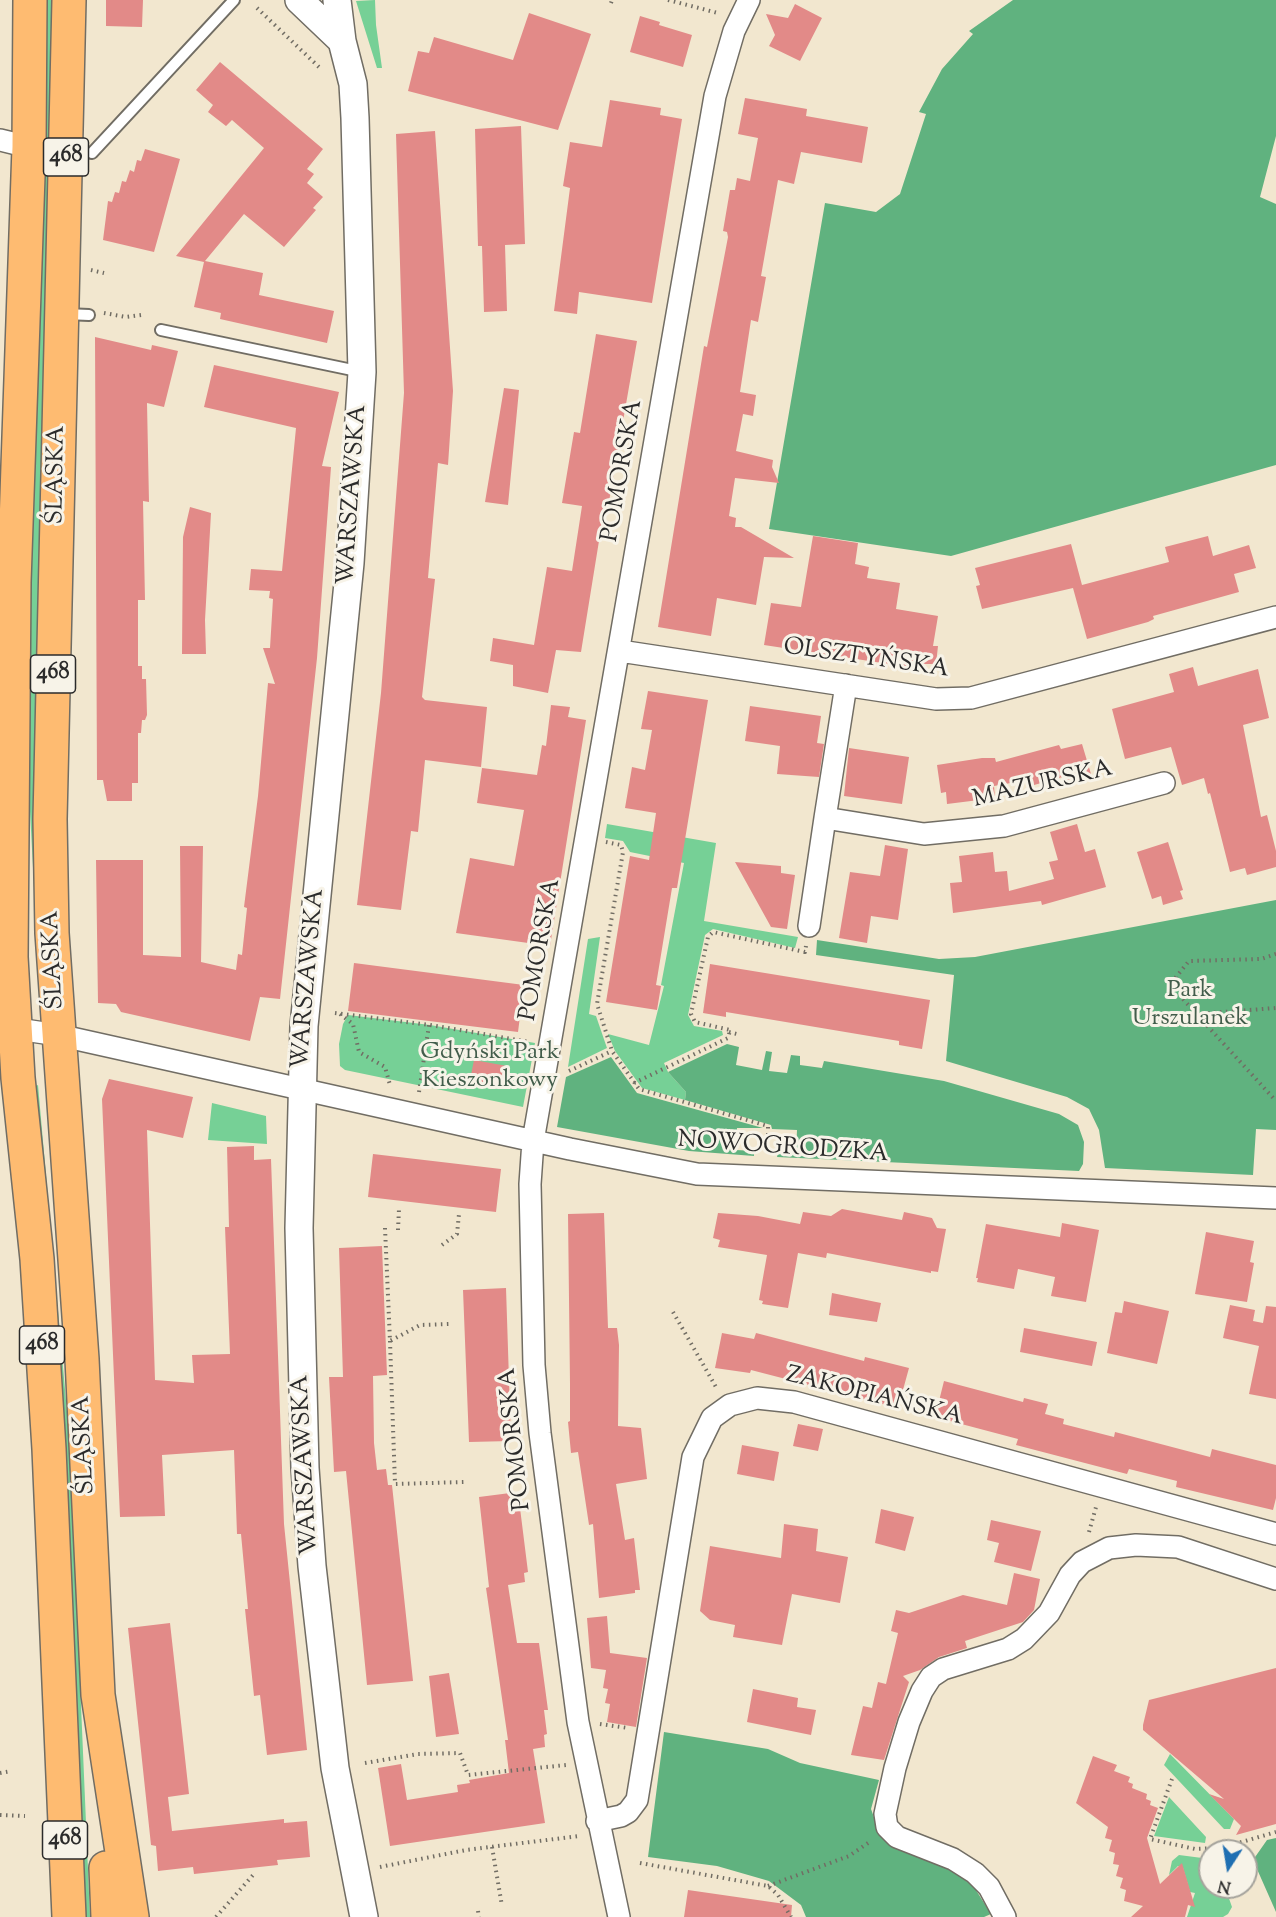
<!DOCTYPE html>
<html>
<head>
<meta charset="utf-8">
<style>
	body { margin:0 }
	#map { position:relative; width:1276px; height:1917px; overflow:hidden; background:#f2e7cf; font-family:"Sorts Mill Goudy",serif }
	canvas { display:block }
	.north { position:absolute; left:1198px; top:1839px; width:60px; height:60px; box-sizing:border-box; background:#f7f3e8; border:2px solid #a5a39c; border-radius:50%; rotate:192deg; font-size:16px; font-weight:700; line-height:24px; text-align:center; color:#2b2b2b }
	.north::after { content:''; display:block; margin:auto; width:21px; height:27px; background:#1f6fb2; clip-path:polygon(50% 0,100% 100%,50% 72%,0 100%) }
</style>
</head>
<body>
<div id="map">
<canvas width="1276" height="1917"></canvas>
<div class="north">N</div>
</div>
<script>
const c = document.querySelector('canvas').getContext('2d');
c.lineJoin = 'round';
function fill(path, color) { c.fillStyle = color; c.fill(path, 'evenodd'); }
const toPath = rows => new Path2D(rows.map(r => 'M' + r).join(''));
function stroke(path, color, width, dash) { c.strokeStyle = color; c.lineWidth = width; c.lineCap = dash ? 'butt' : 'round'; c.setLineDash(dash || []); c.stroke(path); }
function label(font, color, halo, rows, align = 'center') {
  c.font = font + ' "Sorts Mill Goudy",serif'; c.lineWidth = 6; c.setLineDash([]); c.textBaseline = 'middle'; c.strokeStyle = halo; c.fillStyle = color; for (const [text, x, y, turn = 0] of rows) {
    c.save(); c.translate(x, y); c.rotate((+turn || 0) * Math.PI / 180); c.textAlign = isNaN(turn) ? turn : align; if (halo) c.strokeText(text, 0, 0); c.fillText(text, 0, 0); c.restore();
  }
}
const green = toPath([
	[46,0,54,0,38,906,35,906,27,754],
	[375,0,376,25,382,68,377,68,356,1],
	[607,824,716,843,704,921,798,937,795,948,713,929,705,935,688,1015,694,1026,722,1031,723,1035,664,1063,668,1072,686,1092,685,1100,642,1088,615,1051,608,1034,649,1045,664,986,661,985,684,863,630,852,623,841,605,838],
	[600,937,589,1014,596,1016,607,1048,568,1067,588,939],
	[348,1015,430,1025,535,1043,523,1107,345,1070,340,1066,339,1044,343,1024],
	[38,1085,70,1446,90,1917,85,1917,74,1645,32,1088],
	[212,1103,266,1116,267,1144,208,1140],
	[1170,1754,1234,1819,1230,1829,1224,1829,1164,1765],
	[1169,1797,1206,1837,1205,1843,1154,1836],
	[1179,1855,1210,1859,1210,1887,1225,1887,1232,1907,1228,1914,1223,1917,1187,1917,1195,1893,1190,1892,1183,1868,1178,1866,1169,1875,1172,1861]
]);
const forest = toPath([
	[1013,0,1276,0,1276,136,1260,197,1276,204,1276,465,951,556,769,529,825,203,876,212,900,194,926,114,919,112,942,69,973,34,969,31],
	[1276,900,1276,1130,1256,1129,1253,1175,1105,1168,1099,1130,1089,1109,1067,1097,946,1061,954,975,816,955,817,940,939,959,975,957],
	[727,1044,739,1047,736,1065,762,1070,766,1051,772,1052,769,1071,787,1073,791,1055,800,1056,800,1065,822,1068,824,1061,944,1081,1059,1114,1078,1125,1084,1142,1083,1164,1079,1171,777,1157,778,1153,796,1153,797,1130,772,1129,771,1125,685,1100,686,1092,668,1072],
	[611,1057,637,1093,763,1128,737,1128,736,1150,754,1151,754,1156,689,1151,557,1127,566,1077],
	[664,1732,768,1749,800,1763,879,1780,871,1809,880,1834,914,1856,949,1867,974,1887,991,1914,984,1917,806,1917,801,1905,769,1881,717,1866,648,1857],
	[1276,1838,1276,1912,1253,1860,1267,1840]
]);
const building = toPath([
	[106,0,143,0,142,27,106,26],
	[795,4,822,18,800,61,769,46,775,35,766,14,788,18],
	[529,13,591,34,558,130,408,91,418,51,429,53,434,37,513,60],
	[640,16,660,22,659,25,692,35,683,67,630,52],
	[220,62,323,149,307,169,314,174,307,183,323,197,313,208,316,210,284,247,244,214,205,261,263,273,259,295,334,311,327,343,220,319,221,313,194,307,204,262,176,256,264,148,232,120,226,126,208,112,213,105,196,90],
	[745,98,807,109,806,116,868,127,862,163,801,152,794,184,778,180,761,276,766,277,758,322,751,320,740,392,756,395,753,416,743,414,736,451,773,460,772,467,779,483,735,478,729,516,736,518,735,527,741,527,794,558,764,557,756,605,717,598,711,636,658,627,704,346,707,347,728,237,727,232,723,231,730,190,735,190,737,178,750,181,758,138,738,134],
	[610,100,661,108,660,115,682,119,652,303,579,292,577,314,554,311,570,188,563,186,570,142,602,147],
	[521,126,525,244,505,245,507,311,484,312,482,246,478,246,475,129],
	[435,131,453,391,448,465,438,463,428,578,435,579,422,697,425,700,487,707,481,767,425,760,418,832,411,831,401,910,357,905,381,693,404,393,396,134],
	[145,149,180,159,154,252,103,240,108,201,112,202,115,192,119,193,122,181,126,182,130,170,134,172,137,160,141,161],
	[596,334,637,341,610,496,607,511,604,510,581,652,556,650,548,693,513,686,513,665,490,661,493,638,534,645,547,567,572,571,582,506,562,503,574,432,580,433],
	[95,337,151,350,152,345,178,351,164,407,147,403,149,502,143,501,145,600,138,600,138,666,142,666,142,679,146,679,147,715,145,720,142,720,141,733,138,733,138,783,132,783,132,801,107,801,103,780,97,780],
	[214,365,339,392,322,466,331,467,317,658,280,999,260,997,250,1041,121,1012,116,1004,98,1003,96,860,143,860,143,955,181,957,180,846,203,846,201,962,236,970,238,954,242,955,247,908,244,907,258,796,268,683,275,684,263,648,270,648,273,599,269,598,270,591,249,590,251,569,282,571,296,428,204,407],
	[504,388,519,390,508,505,485,502],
	[190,507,211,513,205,620,206,654,182,654,183,537],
	[813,536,858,543,855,564,869,567,867,578,900,583,896,609,938,616,933,646,938,646,936,664,922,664,922,669,764,645,771,603,801,607],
	[1208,536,1213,556,1249,545,1256,568,1234,574,1239,592,1153,616,1154,619,1148,622,1087,639,1073,588,982,609,976,586,980,585,975,568,1071,544,1082,585,1169,562,1165,547],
	[1193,667,1198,686,1258,669,1269,718,1243,725,1261,817,1267,815,1276,851,1276,867,1247,875,1245,868,1230,872,1210,793,1208,794,1204,778,1182,785,1171,747,1125,759,1112,709,1174,692,1169,674],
	[648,691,708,700,677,888,672,888,656,985,661,986,657,1010,606,1002,630,856,649,860,656,813,625,808,632,767,645,770,652,730,641,729],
	[551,705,570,707,568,717,586,720,550,946,456,933,470,858,514,866,524,810,477,803,482,768,537,775,542,745,546,746],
	[750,706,821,716,817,743,824,744,819,777,777,774,780,746,745,741],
	[1082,744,1091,774,1067,780,1066,776,1034,785,1033,779,994,786,995,798,947,804,946,792,941,793,937,765,982,758,995,758,996,762,1059,745,1061,749],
	[849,748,909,757,902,804,844,796],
	[1077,824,1085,852,1095,849,1106,887,1042,905,1041,901,953,913,950,883,962,882,959,856,993,852,995,872,1007,871,1009,891,1054,879,1049,862,1058,860,1050,832],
	[1168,842,1183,890,1180,891,1183,899,1163,905,1161,896,1152,899,1137,852],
	[885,845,908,849,898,920,871,916,867,943,839,938,850,872,880,876],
	[735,862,781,866,781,873,795,875,787,929,771,927],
	[354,963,524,985,518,1032,348,1011],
	[710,964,930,1000,922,1049,899,1045,899,1041,726,1012,726,1017,703,1013],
	[474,1060,507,1066,504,1086,470,1080],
	[109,1079,193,1097,183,1138,147,1130,155,1380,194,1383,192,1355,230,1354,225,1227,229,1227,227,1147,254,1146,254,1160,271,1159,284,1524,307,1750,267,1755,260,1695,254,1696,245,1609,248,1609,241,1534,237,1534,234,1450,162,1455,165,1516,120,1517,102,1099],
	[373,1154,501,1169,496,1212,368,1197],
	[842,1209,902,1220,904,1212,932,1218,937,1228,946,1229,938,1272,931,1271,931,1273,827,1253,826,1258,798,1253,788,1308,762,1304,763,1301,759,1300,767,1255,718,1247,720,1240,713,1238,718,1213,758,1216,800,1224,803,1212,831,1216],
	[604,1213,608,1328,617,1328,619,1345,618,1426,641,1428,647,1479,616,1484,625,1540,634,1538,640,1590,635,1590,635,1593,599,1598,593,1524,589,1525,578,1452,571,1453,568,1422,570,1421,570,1384,568,1214],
	[1062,1223,1099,1230,1086,1302,1051,1296,1055,1277,1018,1269,1014,1289,977,1282,978,1278,976,1278,986,1224,1060,1237],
	[1206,1232,1254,1241,1250,1262,1254,1263,1247,1302,1195,1294],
	[382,1246,387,1375,373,1376,374,1443,377,1470,386,1469,388,1485,392,1485,413,1681,367,1685,346,1471,334,1472,329,1377,343,1377,339,1248],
	[506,1288,511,1441,469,1442,463,1290],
	[832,1293,881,1303,877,1322,829,1315],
	[1124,1301,1169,1311,1157,1364,1107,1353,1115,1312,1122,1313],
	[1230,1305,1255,1310,1253,1321,1263,1323,1266,1306,1276,1307,1276,1399,1249,1394,1259,1346,1223,1338],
	[1024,1328,1097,1342,1092,1366,1020,1352],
	[722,1333,754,1339,756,1333,864,1361,865,1357,909,1368,898,1408,751,1370,750,1373,715,1368],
	[944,1381,1023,1402,1024,1398,1048,1404,1045,1414,1064,1419,1063,1424,1114,1437,1115,1432,1210,1457,1212,1449,1276,1465,1276,1498,1273,1510,1176,1487,1177,1481,1129,1469,1127,1474,1016,1445,1018,1439,935,1417],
	[798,1424,823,1429,818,1451,793,1446],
	[742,1445,779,1452,774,1481,737,1474],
	[518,1492,528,1572,524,1573,525,1582,508,1585,517,1643,539,1643,548,1710,544,1710,547,1734,544,1735,545,1747,533,1749,545,1823,390,1846,378,1768,401,1764,407,1800,458,1792,457,1785,470,1783,469,1780,509,1773,505,1740,508,1740,486,1588,489,1587,479,1497],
	[881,1509,914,1517,905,1551,875,1543],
	[991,1520,1041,1531,1031,1571,994,1562,999,1543,987,1540],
	[784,1524,818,1529,816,1551,848,1557,840,1603,792,1594,782,1645,733,1637,735,1625,710,1620,700,1611,710,1546,781,1558],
	[1014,1573,1040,1579,1034,1610,1023,1622,965,1641,967,1648,939,1657,920,1670,903,1676,909,1682,884,1760,851,1755,863,1706,872,1708,878,1682,886,1684,898,1633,891,1631,896,1610,909,1613,963,1595,1007,1605],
	[607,1616,610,1653,647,1658,636,1727,607,1722,610,1704,605,1703,608,1689,603,1688,606,1670,591,1668,587,1618],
	[170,1623,189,1794,168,1797,172,1831,284,1819,284,1823,307,1821,310,1857,277,1860,278,1865,194,1874,193,1867,158,1871,156,1846,151,1845,128,1628],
	[1276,1668,1276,1824,1236,1835,1241,1826,1209,1794,1224,1799,1143,1730,1143,1725,1149,1700],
	[449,1673,459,1734,436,1737,429,1676],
	[753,1689,798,1698,797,1707,816,1710,811,1735,747,1722],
	[1093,1756,1117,1765,1114,1771,1130,1777,1128,1782,1133,1784,1132,1788,1147,1794,1146,1799,1151,1801,1150,1805,1158,1808,1147,1838,1160,1884,1182,1863,1195,1907,1188,1905,1185,1917,1131,1917,1143,1906,1124,1901,1126,1890,1120,1888,1123,1878,1116,1876,1119,1865,1113,1864,1115,1853,1109,1851,1112,1840,1105,1838,1108,1827,1076,1803],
	[688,1890,792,1905,791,1917,684,1917]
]);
const path = toPath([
	[668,0,718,13],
	[611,3,612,0],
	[257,8,321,69],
	[91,270,104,273],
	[104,313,126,317,141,315],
	[606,842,621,845,623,852,597,1004,612,1051,639,1089,768,1126,768,1134],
	[1276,954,1261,959,1189,961,1176,977,1181,997,1276,1101],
	[335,1013,430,1025,530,1042],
	[340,1014,353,1024,359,1052,385,1067,390,1085],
	[1196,1014,1276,1008],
	[729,1032,737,1034],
	[569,1071,612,1051],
	[634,1083,728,1038,730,1030,695,1022,691,1014,708,937,713,932,805,952,806,946],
	[419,1092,429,1025],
	[385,1228,390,1341,420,1325,449,1324],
	[398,1230,399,1209],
	[442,1245,457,1234,459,1214],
	[673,1312,716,1387],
	[390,1341,395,1484,464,1482],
	[1089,1532,1096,1507],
	[600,1724,628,1728],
	[365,1763,418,1754,460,1753,468,1775,566,1765],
	[0,1773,11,1771],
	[1172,1779,1150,1839,1195,1849,1221,1848,1276,1832],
	[0,1815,25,1816],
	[492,1847,502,1906],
	[640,1863,768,1886,778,1895,791,1917],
	[380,1867,466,1850,579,1836],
	[768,1886,849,1856,871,1841],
	[478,1911,479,1917],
	[216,1917,254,1874]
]);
const service = toPath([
	[92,153,234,0],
	[66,314,89,315],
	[161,330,362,372]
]);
const minor = toPath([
	[0,140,29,147],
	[620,651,936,699,971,698,1276,617],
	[846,685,825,818,924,834,1004,826,1164,783],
	[809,926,825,818],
	[4,1027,58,1035,570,1149,697,1174,1276,1198],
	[597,1821,621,1816,628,1812,637,1800,693,1457,712,1418,730,1405,757,1398,794,1402,1276,1534],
	[619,1917,578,1722,540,1433,534,1365,530,1184,533,1141,715,96,734,31,749,0],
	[1005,1917,989,1887,975,1873,953,1859,897,1837,887,1827,885,1814,895,1768,909,1722,922,1691,931,1677,943,1669,1008,1649,1024,1639,1049,1613,1070,1575,1082,1562,1109,1548,1136,1545,1178,1547,1276,1579]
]);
const tertiary = toPath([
	[299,0,342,41],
	[337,0,342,41,353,84,355,118,362,372,350,563,304,1026,299,1228,305,1468,312,1566,335,1768,364,1917]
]);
const primary = toPath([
	[30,0,29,147,14,582,11,957,18,1078,37,1259,49,1449,69,1917],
	[69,0,50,819,52,933,82,1359,98,1695,132,1917],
	[106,1868,108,1917]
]);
const shields = [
	[66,157,45],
	[53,674,45],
	[42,1345,45],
	[65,1840,45]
];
const shieldNames = [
	["468",66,157],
	["468",53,674],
	["468",42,1345],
	["468",65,1840]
];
const streetNames = [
	["POMORSKA",624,471,-80],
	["ŚLĄSKA",58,475,-89],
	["WARSZAWSKA",354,495,-86],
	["OLSZTYŃSKA",866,660,8],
	["MAZURSKA",1043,786,-13],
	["POMORSKA",542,950,-80],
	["ŚLĄSKA",55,960,-93],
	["WARSZAWSKA",310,979,-85],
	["NOWOGRODZKA",783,1149,4],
	["ZAKOPIAŃSKA",874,1398,14],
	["POMORSKA",517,1439,-96],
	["ŚLĄSKA",86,1445,-93],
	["WARSZAWSKA",307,1465,-93]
];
const parkNames = [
	["Park",1190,992],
	["Urszulanek",1190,1020],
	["Gdyński Park",490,1054],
	["Kieszonkowy",490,1082]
];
fill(green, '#76d096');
fill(forest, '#60b27f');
fill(building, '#e28a88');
stroke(service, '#716d64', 14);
stroke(minor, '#716d64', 24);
stroke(tertiary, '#716d64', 30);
stroke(primary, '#716d64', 36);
stroke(path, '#716d64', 4, [1.5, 4.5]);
stroke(service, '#fff', 10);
stroke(minor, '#fff', 21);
stroke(tertiary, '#fff', 27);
stroke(primary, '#febb71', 33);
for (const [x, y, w] of shields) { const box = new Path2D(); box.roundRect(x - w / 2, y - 19, w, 38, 4.5); c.fillStyle = '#f7f3e8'; c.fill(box); stroke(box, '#2b2b2b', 1.5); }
label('bold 22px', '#2b2b2b', null, shieldNames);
label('24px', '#2b2b2b', '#f7f3e8', streetNames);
label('24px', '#425d4b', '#f7f3e8', parkNames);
</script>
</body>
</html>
